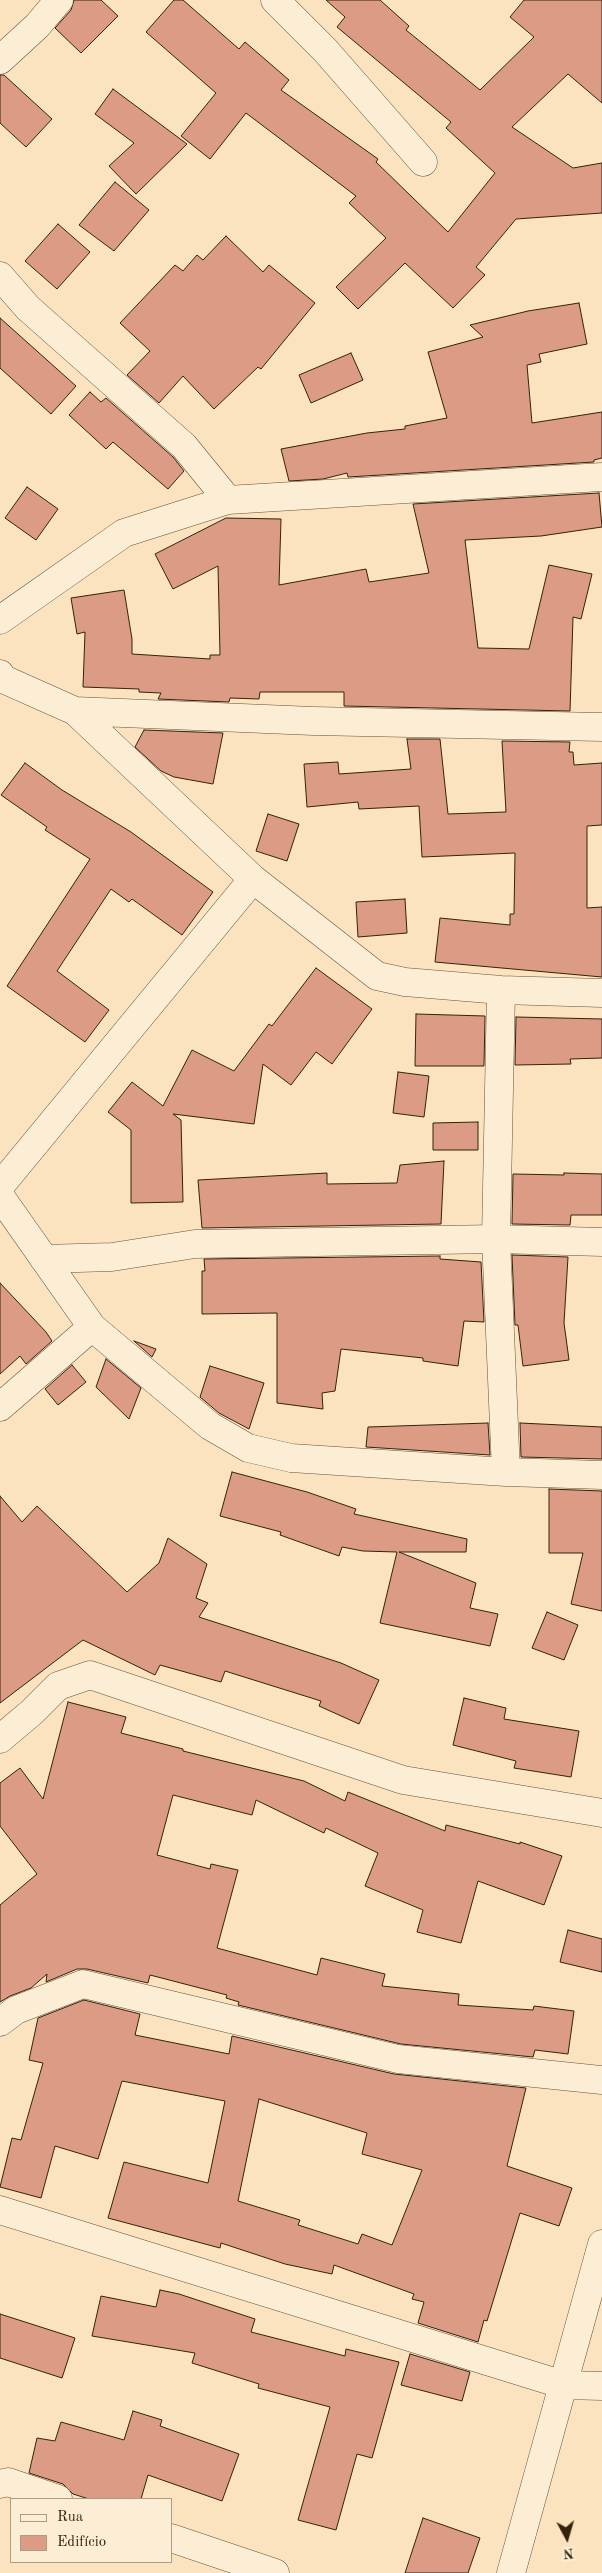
<!DOCTYPE html>
<html>
<head>
<meta charset="utf-8">
<style>
	body { margin:0 }
	#map { position:relative; width:602px; height:2573px; overflow:hidden; background:#fae3be; font-family:"Old Standard TT",serif }
	canvas { display:block }
	.legend { position:absolute; left:10px; top:2498px; width:162px; height:65px; box-sizing:border-box; background:#fcedd5; border:1px solid #ac9c85; margin:0; padding:6px 9px; list-style:none; font-size:15px; color:#34220d }
	.legend li { display:flex; align-items:center; gap:10px; height:25px }
	.legend b { width:25px; border:1px solid #ac9c85 }
	.north { position:absolute; left:542px; top:2513px; width:50px; height:50px; -webkit-text-stroke:4px #fcedd5; paint-order:stroke; rotate:174deg; font-size:14px; font-weight:700; line-height:20px; text-align:center; color:#34220d }
	.north::after { content:''; display:block; margin:auto; width:18px; height:22px; background:#34220d; clip-path:polygon(50% 0,100% 100%,50% 72%,0 100%) }
</style>
</head>
<body>
<div id="map">
<canvas width="602" height="2573"></canvas>
<ul class="legend">
<li><b style="height:6px;background:#fcedd5"></b>Rua</li>
<li><b style="height:14px;background:#db9b85"></b>Edifício</li>
</ul>
<div class="north">N</div>
</div>
<script>
const c = document.querySelector('canvas').getContext('2d');
c.lineJoin = 'round';
function fill(path, color) { c.fillStyle = color; c.fill(path, 'evenodd'); }
const toPath = rows => new Path2D(rows.map(r => 'M' + r).join(''));
function stroke(path, color, width, dash) { c.strokeStyle = color; c.lineWidth = width; c.lineCap = dash ? 'butt' : 'round'; c.setLineDash(dash || []); c.stroke(path); }
const building = toPath([
	[74,0,101,0,118,16,81,53,55,28,71,10,74,0],
	[174,0,183,0,239,49,245,42,289,80,281,90,378,159,376,162,448,232,495,173,446,128,451,122,337,27,345,17,326,0,380,0,409,26,406,30,480,90,534,37,510,17,524,0,602,0,602,103,568,74,512,127,573,168,602,163,602,213,516,219,476,267,485,275,453,308,405,263,358,309,336,287,386,238,349,203,356,196,246,113,210,159,181,136,216,93,146,32,174,0],
	[0,75,4,75,52,119,26,147,0,123,0,75],
	[113,89,187,144,136,194,109,166,134,143,95,114,113,89],
	[115,182,149,210,114,251,79,225,115,182],
	[58,224,90,252,57,289,25,261,58,224],
	[226,236,263,272,269,265,315,303,261,369,258,367,214,409,183,376,159,403,127,375,150,351,120,323,175,265,183,271,197,255,203,260,226,236],
	[579,303,587,344,539,354,541,362,527,365,532,423,602,412,602,458,594,460,594,462,348,477,347,473,323,479,289,481,281,449,367,433,405,429,405,426,447,418,428,352,483,337,470,325,528,311,579,303],
	[0,318,76,386,51,414,0,368,0,318],
	[351,353,363,380,311,403,299,375,351,353],
	[90,392,101,402,106,398,173,457,184,471,168,489,113,442,106,449,69,415,90,392],
	[27,487,58,509,36,540,5,518,27,487],
	[599,493,602,527,541,536,465,540,478,648,529,649,549,565,592,574,581,619,573,617,570,711,344,706,344,692,260,692,259,699,230,698,229,702,158,699,161,693,139,692,139,689,83,687,85,632,77,634,71,598,124,590,132,639,132,654,210,659,210,655,220,655,218,566,173,589,155,554,226,518,281,519,279,585,366,569,369,582,429,573,413,504,599,493],
	[144,730,223,733,213,784,174,777,161,771,135,747,144,730],
	[407,739,440,739,448,814,506,812,502,741,570,742,569,752,573,752,574,765,602,763,602,825,587,826,587,908,602,907,602,977,435,962,440,918,510,925,510,914,514,914,515,853,422,857,419,806,359,809,358,802,307,807,304,764,338,762,339,774,411,769,407,739],
	[25,763,62,790,131,832,213,892,182,935,132,899,129,902,111,889,57,971,109,1010,85,1042,7,986,90,859,45,830,47,827,1,795,25,763],
	[268,814,299,824,287,861,256,851,268,814],
	[405,899,407,933,358,937,356,902,405,899],
	[316,968,372,1009,332,1064,316,1052,291,1085,263,1064,254,1124,173,1114,181,1120,183,1202,131,1203,131,1130,108,1112,132,1082,163,1106,192,1050,234,1071,269,1024,272,1026,316,968],
	[416,1014,485,1016,484,1066,415,1066,416,1014],
	[516,1017,602,1019,602,1058,570,1059,571,1064,515,1065,516,1017],
	[398,1072,429,1076,424,1117,393,1113,398,1072],
	[478,1122,478,1150,433,1150,433,1123,478,1122],
	[444,1161,441,1224,202,1228,198,1180,327,1173,327,1184,397,1183,400,1165,444,1161],
	[564,1173,602,1174,602,1215,571,1215,570,1225,512,1224,513,1174,564,1175,564,1173],
	[512,1255,568,1257,564,1323,569,1360,523,1366,518,1325,515,1325,512,1255],
	[440,1256,440,1259,481,1262,484,1322,464,1321,458,1366,423,1361,423,1358,341,1349,335,1391,322,1393,323,1409,277,1403,277,1313,202,1314,202,1271,205,1271,204,1259,440,1256],
	[0,1283,46,1332,52,1341,26,1364,20,1356,0,1374,0,1283],
	[134,1341,156,1349,152,1357,134,1341],
	[106,1359,141,1388,129,1419,96,1387,106,1359],
	[72,1365,86,1382,58,1405,45,1389,72,1365],
	[210,1366,264,1383,249,1429,219,1413,200,1397,210,1366],
	[488,1423,490,1455,366,1447,368,1427,488,1423],
	[520,1423,602,1427,602,1459,521,1457,520,1423],
	[232,1472,307,1492,356,1509,354,1514,467,1539,466,1552,399,1552,476,1583,470,1608,498,1614,490,1646,380,1623,397,1552,363,1551,342,1547,339,1556,280,1535,281,1532,220,1516,232,1472],
	[549,1489,602,1491,602,1611,571,1604,583,1553,549,1553,549,1489],
	[0,1496,22,1522,37,1506,127,1592,159,1563,168,1538,207,1564,196,1598,208,1603,199,1617,341,1663,379,1680,359,1724,319,1706,321,1701,225,1671,221,1682,160,1665,155,1675,83,1640,0,1703,0,1496],
	[547,1612,578,1625,564,1660,532,1648,547,1612],
	[464,1698,506,1708,504,1719,579,1731,571,1777,514,1768,516,1761,453,1745,464,1698],
	[68,1702,126,1717,121,1733,183,1749,183,1751,304,1781,345,1801,348,1792,445,1831,446,1825,520,1844,520,1842,562,1856,544,1905,478,1881,461,1943,417,1932,423,1910,365,1886,378,1853,326,1828,324,1833,256,1800,252,1815,173,1795,157,1855,210,1869,211,1864,238,1870,217,1948,317,1975,321,1958,385,1974,382,1986,459,1994,458,2005,533,2010,534,2006,574,2011,568,2054,535,2050,533,2057,401,2044,238,2005,239,2002,226,1998,227,1995,150,1975,148,1983,87,1969,77,1969,46,1982,47,1974,31,1988,10,1996,0,2002,0,1905,37,1874,0,1826,0,1783,20,1768,43,1799,68,1702],
	[568,1930,602,1939,602,1972,560,1962,568,1930],
	[84,2000,140,2014,135,2035,229,2054,232,2036,394,2074,526,2088,507,2166,572,2188,559,2226,520,2213,487,2321,484,2320,478,2342,418,2323,424,2302,412,2299,414,2294,334,2265,332,2274,285,2264,221,2243,220,2248,108,2218,124,2162,208,2183,225,2101,122,2081,98,2159,55,2146,41,2198,0,2187,12,2138,21,2140,43,2063,29,2060,38,2018,84,2000],
	[259,2099,367,2133,362,2154,422,2170,392,2245,362,2234,358,2244,298,2225,300,2220,238,2201,259,2099],
	[160,2290,179,2294,255,2319,251,2332,345,2356,346,2349,399,2362,372,2458,357,2454,336,2530,298,2520,330,2407,258,2388,259,2384,192,2363,195,2353,92,2336,101,2296,156,2307,160,2290],
	[0,2314,75,2338,62,2378,0,2358,0,2314],
	[410,2354,470,2372,462,2401,401,2385,410,2354],
	[133,2411,162,2420,160,2426,239,2454,222,2501,148,2475,141,2499,89,2499,73,2494,63,2484,29,2473,37,2438,55,2441,61,2422,124,2440,133,2411],
	[423,2518,480,2538,468,2573,405,2573,423,2518]
]);
const minor = toPath([
	[275,0,325,50,423,162],
	[0,60,37,26,59,0],
	[0,276,28,308,184,446,228,500],
	[0,620,124,533,228,500,602,477],
	[0,674,1,678,75,711,253,879,377,976,405,982,501,990,602,993],
	[75,711,313,721,602,727],
	[501,990,496,1239,506,1472],
	[0,1186,253,879],
	[0,1196,92,1327,210,1426,248,1448,291,1458,506,1472,602,1475],
	[44,1259,112,1257,195,1244,496,1239,602,1242],
	[0,1407,92,1327],
	[0,1739,32,1712,58,1686,90,1675,403,1780,602,1813],
	[0,2022,16,2010,83,1984,398,2059,602,2080],
	[0,2210,564,2385,602,2386],
	[0,2484,8,2482,58,2499],
	[171,2538,275,2573],
	[511,2573,602,2244]
]);
fill(building, '#db9b85');
stroke(building, '#34220d', 1);
stroke(minor, '#665239', 29);
stroke(minor, '#fcedd5', 28);
</script>
</body>
</html>
